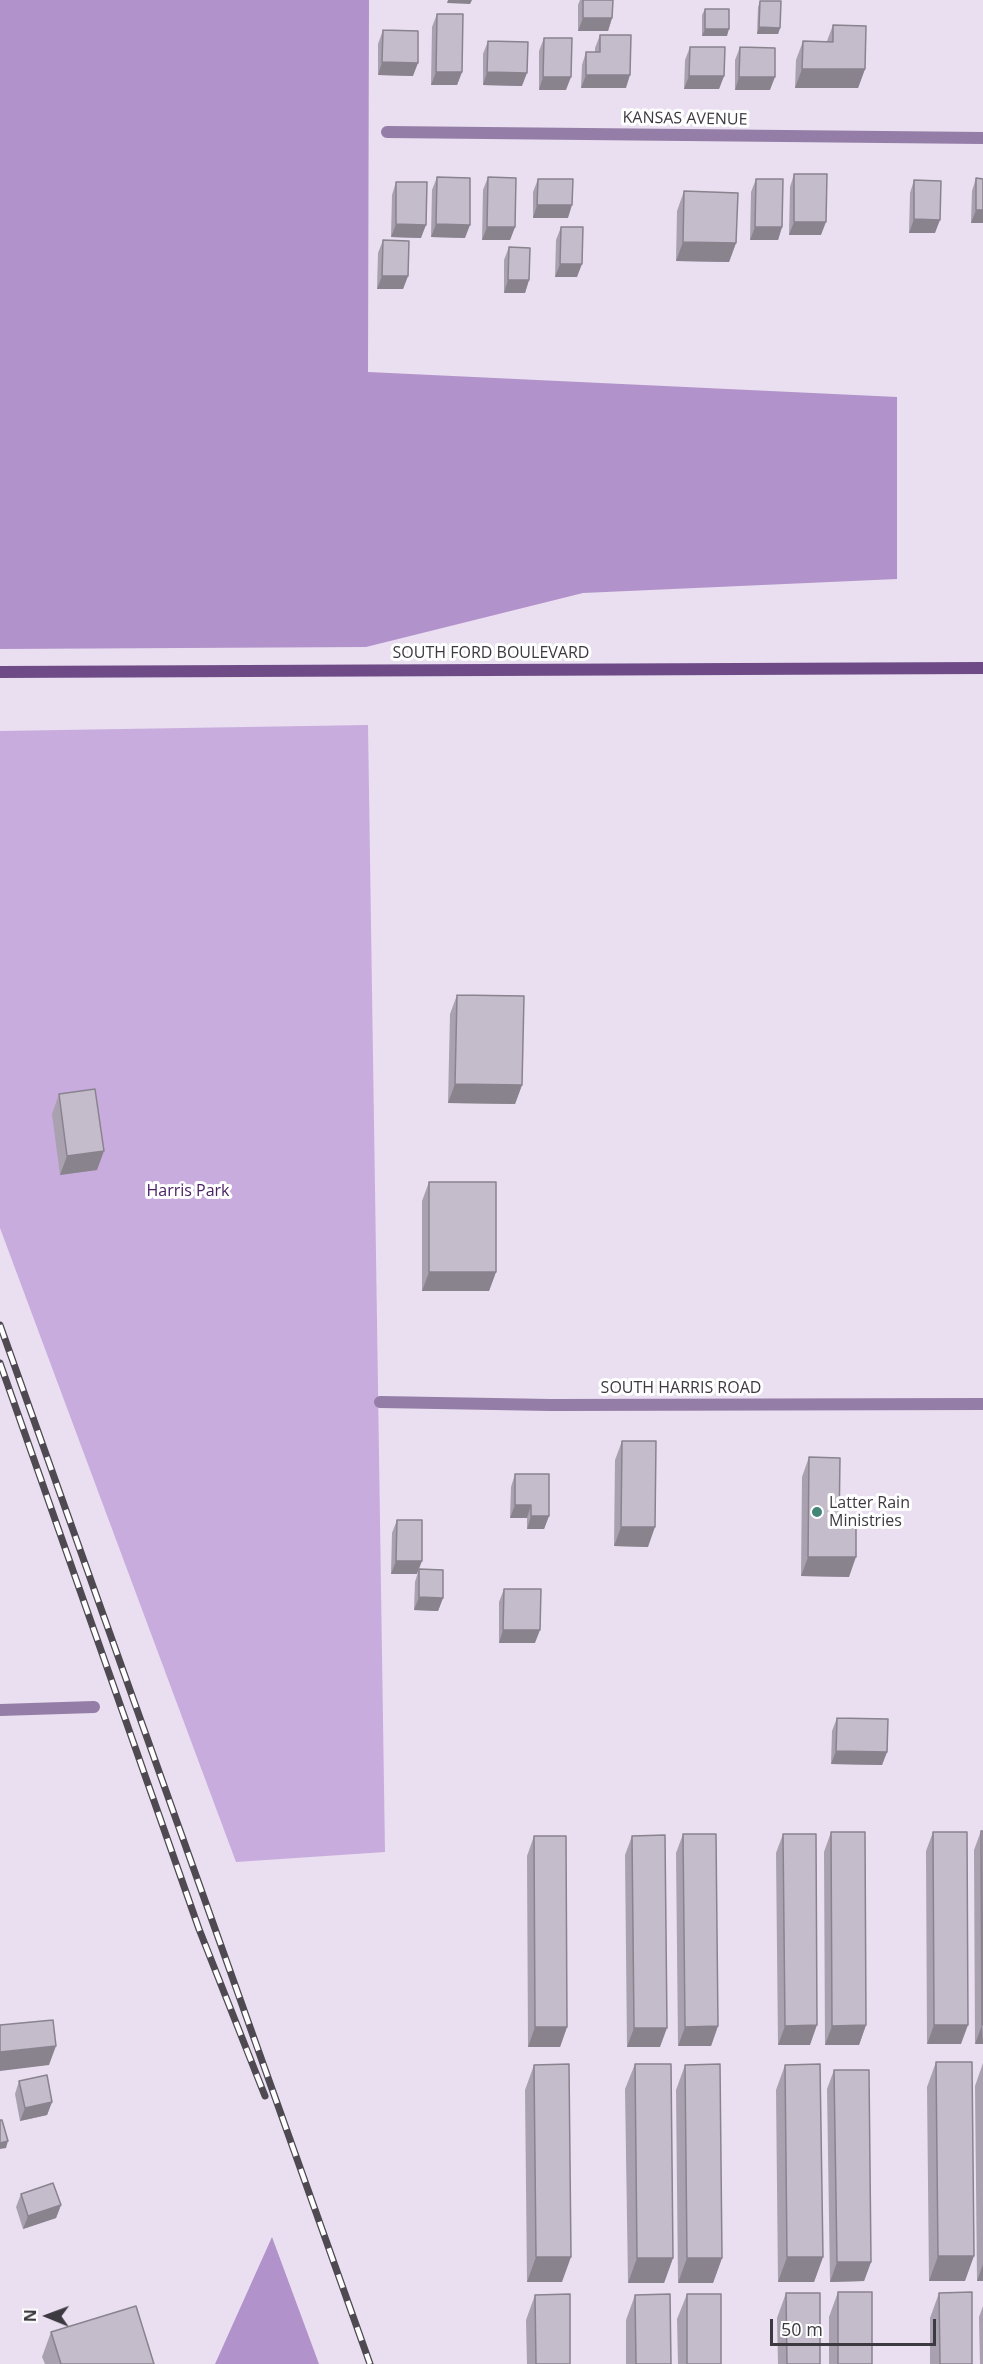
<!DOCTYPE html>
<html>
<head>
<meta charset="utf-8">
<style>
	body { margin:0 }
	#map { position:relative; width:983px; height:2364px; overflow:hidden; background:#e9dff0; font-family:"Open Sans",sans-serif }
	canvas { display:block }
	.north { position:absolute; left:18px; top:2286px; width:60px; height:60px; -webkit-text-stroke:4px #fff; paint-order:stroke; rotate:271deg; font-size:16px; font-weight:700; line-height:24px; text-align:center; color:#3d3940 }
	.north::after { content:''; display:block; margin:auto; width:21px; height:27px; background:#3d3940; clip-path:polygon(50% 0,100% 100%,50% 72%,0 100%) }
	.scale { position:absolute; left:770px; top:2319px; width:166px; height:27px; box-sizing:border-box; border:3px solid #3d3940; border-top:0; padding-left:8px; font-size:18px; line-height:21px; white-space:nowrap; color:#3d3940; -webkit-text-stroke:4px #fff; paint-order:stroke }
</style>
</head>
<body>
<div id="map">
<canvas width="983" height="2364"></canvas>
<div class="north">N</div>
<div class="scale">50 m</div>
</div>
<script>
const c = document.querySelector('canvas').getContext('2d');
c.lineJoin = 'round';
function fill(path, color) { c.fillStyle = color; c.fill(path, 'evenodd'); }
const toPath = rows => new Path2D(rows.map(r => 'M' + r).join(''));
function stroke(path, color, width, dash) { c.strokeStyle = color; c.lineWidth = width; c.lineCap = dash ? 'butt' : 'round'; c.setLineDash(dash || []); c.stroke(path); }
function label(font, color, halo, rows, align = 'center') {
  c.font = font + ' "Open Sans",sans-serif'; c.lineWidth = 6; c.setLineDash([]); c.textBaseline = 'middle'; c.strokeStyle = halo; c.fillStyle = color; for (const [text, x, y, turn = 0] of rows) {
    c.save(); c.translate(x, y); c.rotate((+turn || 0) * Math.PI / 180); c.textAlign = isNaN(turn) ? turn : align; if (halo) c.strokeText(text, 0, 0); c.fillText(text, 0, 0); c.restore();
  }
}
const green = toPath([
	[368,725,385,1852,236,1862,0,1228,0,731]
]);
const forest = toPath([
	[0,0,369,0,368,372,897,397,897,579,583,593,366,647,0,649],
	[272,2237,319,2364,215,2364]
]);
const street = toPath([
	[387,132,983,138],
	[380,1402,551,1405,983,1404],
	[0,1710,94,1707]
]);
const secondary = toPath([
	[0,672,983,668]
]);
const rail = toPath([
	[0,1325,370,2364],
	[0,1363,199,1929,265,2096]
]);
const wall = toPath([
	[580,0,613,0,612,18,608,31,578,31,578,5],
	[760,1,780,28,778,34,757,34,758,7],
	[705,9,727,36,702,36,702,15],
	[437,14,462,72,457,85,431,85,432,27],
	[833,25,865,69,858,88,795,88,796,60,803,41,827,41],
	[383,30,413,76,378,75,378,44],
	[600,35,626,88,581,88,582,65,586,52,595,52,595,48],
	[544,38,566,90,539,90,539,51],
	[488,41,522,86,483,85,483,54],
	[690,47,724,76,719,89,684,89,685,60],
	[740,47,770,90,735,90,735,60],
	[794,174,821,235,789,235,790,187],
	[437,177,465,238,431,237,432,190],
	[488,177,515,227,510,240,482,240,483,190],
	[976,178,983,179,983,223,971,223,972,191],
	[538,179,568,218,533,218,533,192],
	[756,179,782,227,778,240,750,240,751,192],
	[914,180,935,233,909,233,910,193],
	[396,182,421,238,391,237,392,195],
	[684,191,736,243,729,262,676,261,677,211],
	[561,227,577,277,555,277,556,240],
	[383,240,408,276,403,289,377,289,378,253],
	[509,247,529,280,525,293,504,293,504,260],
	[457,995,522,1085,515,1104,448,1103,450,1014],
	[59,1094,97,1170,60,1175,52,1114],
	[429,1182,496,1272,489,1291,422,1291,422,1201],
	[622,1441,648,1547,614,1546,615,1460],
	[809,1457,839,1528,849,1577,801,1576,802,1477],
	[515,1474,549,1516,544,1529,527,1529,527,1518,510,1518,511,1487],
	[397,1520,417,1574,391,1574,392,1533],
	[419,1569,443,1598,438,1611,414,1610,415,1582],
	[504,1589,535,1643,499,1643,499,1602],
	[837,1718,887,1752,882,1765,831,1764,832,1731],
	[981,1831,983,2044,975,2044,974,1850],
	[831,1832,866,2025,859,2045,825,2045,824,1852],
	[933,1832,961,2044,927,2044,926,1851],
	[683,1834,718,2026,711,2046,678,2046,676,1853],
	[783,1834,810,2045,778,2045,776,1853],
	[534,1836,567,2027,560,2047,528,2047,527,1856],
	[632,1836,660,2047,627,2047,625,1855],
	[936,2062,965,2281,929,2281,927,2087],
	[983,2063,983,2281,977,2281,975,2086],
	[635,2064,673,2258,664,2283,628,2283,625,2089],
	[534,2065,562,2282,527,2282,525,2090],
	[685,2065,722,2258,713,2283,678,2283,676,2090],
	[785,2065,823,2257,814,2282,778,2282,776,2090],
	[834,2070,871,2262,864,2281,830,2282,827,2089],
	[19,2081,52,2102,47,2115,20,2121,15,2094],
	[21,2194,61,2205,56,2218,23,2229,16,2207],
	[838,2292,872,2364,829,2364,829,2317],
	[786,2293,820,2364,778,2364,777,2318],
	[939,2293,972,2364,930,2364,930,2318],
	[687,2294,721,2364,678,2364,677,2319],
	[535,2295,570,2364,527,2364,526,2320],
	[635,2295,671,2364,626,2364,626,2320],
	[983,2306,983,2364,980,2364,979,2317],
	[51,2332,154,2364,45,2364,42,2357]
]);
const shadedWall = toPath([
	[448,0,472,0,470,4,447,3],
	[583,18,612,18,608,31,578,31],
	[759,27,780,28,778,34,757,34],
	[705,29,729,29,727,36,702,36],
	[382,62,418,63,413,76,378,75],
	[802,69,865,69,858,88,795,88],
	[436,72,462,72,457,85,431,85],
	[487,72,527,73,522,86,483,85],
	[586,75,630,75,626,88,581,88],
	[689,76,724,76,719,89,684,89],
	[543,77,571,77,566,90,539,90],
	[739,77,775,77,770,90,735,90],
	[537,205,572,205,568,218,533,218],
	[976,210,983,210,983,223,971,223],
	[914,219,940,220,935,233,909,233],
	[794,222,826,222,821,235,789,235],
	[396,224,426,225,421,238,391,237],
	[436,224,470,225,465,238,431,237],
	[487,227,515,227,510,240,482,240],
	[755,227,782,227,778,240,750,240],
	[683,242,736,243,729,262,676,261],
	[560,264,582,264,577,277,555,277],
	[382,276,408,276,403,289,377,289],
	[508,280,529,280,525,293,504,293],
	[455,1084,522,1085,515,1104,448,1103],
	[104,1151,97,1170,60,1175,67,1156],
	[429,1272,496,1272,489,1291,422,1291],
	[515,1505,531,1505,527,1518,510,1518],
	[531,1516,549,1516,544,1529,527,1529],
	[621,1527,655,1527,648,1547,614,1546],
	[808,1557,856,1557,849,1577,801,1576],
	[396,1561,422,1561,417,1574,391,1574],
	[419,1597,443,1598,438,1611,414,1610],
	[503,1630,540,1630,535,1643,499,1643],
	[836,1751,887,1752,882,1765,831,1764],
	[817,2025,810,2045,778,2045,785,2026],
	[866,2025,859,2045,825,2045,832,2026],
	[934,2025,968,2025,961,2044,927,2044],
	[982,2025,983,2044,975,2044],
	[718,2026,711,2046,678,2046,685,2027],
	[535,2027,567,2027,560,2047,528,2047],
	[634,2028,667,2028,660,2047,627,2047],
	[56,2046,49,2065,0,2071,0,2052],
	[52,2102,47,2115,20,2121,25,2108],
	[8,2141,6,2148,0,2149,0,2143],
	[61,2205,56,2218,23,2229,28,2216],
	[938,2256,974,2256,965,2281,929,2281],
	[536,2257,571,2257,562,2282,527,2282],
	[787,2257,823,2257,814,2282,778,2282],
	[637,2258,673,2258,664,2283,628,2283],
	[687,2258,722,2258,713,2283,678,2283],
	[837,2262,871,2262,864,2281,830,2282],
	[983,2264,983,2281,977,2281]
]);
const building = toPath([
	[583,0,613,0,612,18,583,18,583,0],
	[760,1,781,1,780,28,759,27,760,1],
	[705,9,729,9,729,29,705,29,705,9],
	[437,14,463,14,462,72,436,72,437,14],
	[833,25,866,26,865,69,802,69,803,41,833,42,833,25],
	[383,30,418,31,418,63,382,62,383,30],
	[600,35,631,35,630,75,586,75,586,52,600,52,600,35],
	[544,38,572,38,571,77,543,77,544,38],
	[488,41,528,42,527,73,487,72,488,41],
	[690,47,725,47,724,76,689,76,690,47],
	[740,47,775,48,775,77,739,77,740,47],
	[794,174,827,174,826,222,794,222,794,174],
	[437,177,470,178,470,225,436,224,437,177],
	[488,177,516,178,515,227,487,227,488,177],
	[976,178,983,179,983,210,976,210,976,178],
	[538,179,573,179,572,205,537,205,538,179],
	[756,179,783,179,782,227,755,227,756,179],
	[914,180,941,181,940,220,914,219,914,180],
	[396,182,427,182,426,225,396,224,396,182],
	[684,191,738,193,736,243,683,242,684,191],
	[561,227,583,227,582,264,560,264,561,227],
	[383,240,409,241,408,276,382,276,383,240],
	[509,247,530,248,529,280,508,280,509,247],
	[457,995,524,996,522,1085,455,1084,457,995],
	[95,1089,104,1151,67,1156,59,1094,95,1089],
	[429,1182,496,1182,496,1272,429,1272,429,1182],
	[622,1441,656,1441,655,1527,621,1527,622,1441],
	[809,1457,840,1458,839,1528,856,1528,856,1557,808,1557,809,1457],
	[515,1474,549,1474,549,1516,531,1516,531,1505,515,1505,515,1474],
	[397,1520,422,1520,422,1561,396,1561,397,1520],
	[419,1569,443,1570,443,1598,419,1597,419,1569],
	[504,1589,541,1589,540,1630,503,1630,504,1589],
	[837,1718,888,1719,887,1752,836,1751,837,1718],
	[981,1831,983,1831,983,2025,982,2025,981,1831],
	[831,1832,865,1832,866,2025,832,2026,831,1832],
	[933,1832,967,1832,968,2025,934,2025,933,1832],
	[683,1834,716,1834,718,2026,685,2027,683,1834],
	[783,1834,816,1834,817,2025,785,2026,783,1834],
	[665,1835,667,2028,634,2028,632,1836,665,1835],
	[534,1836,566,1836,567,2027,535,2027,534,1836],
	[53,2020,56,2046,0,2052,0,2025,53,2020],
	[936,2062,972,2062,974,2256,938,2256,936,2062],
	[569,2064,571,2257,536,2257,534,2065,569,2064],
	[635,2064,671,2064,673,2258,637,2258,635,2064],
	[720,2064,722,2258,687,2258,685,2065,720,2064],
	[820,2064,823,2257,787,2257,785,2065,820,2064],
	[834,2070,869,2070,871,2262,837,2262,834,2070],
	[47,2075,52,2102,25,2108,19,2081,47,2075],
	[0,2120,2,2120,8,2141,0,2143,0,2120],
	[53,2183,61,2205,28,2216,21,2194,53,2183],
	[838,2292,872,2292,872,2364,838,2364,838,2292],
	[972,2292,972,2364,940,2364,939,2293,972,2292],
	[786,2293,820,2293,820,2364,787,2364,786,2293],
	[570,2294,570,2364,536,2364,535,2295,570,2294],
	[670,2294,671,2364,636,2364,635,2295,670,2294],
	[687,2294,721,2294,721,2364,687,2364,687,2294],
	[136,2306,154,2364,61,2364,51,2332,136,2306]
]);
const markers = [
	[817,1512,6,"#438577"]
];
const streetNames = [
	["KANSAS AVENUE",685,119,1],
	["SOUTH FORD BOULEVARD",491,653],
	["SOUTH HARRIS ROAD",681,1388]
];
const parkNames = [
	["Harris Park",188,1191]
];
const poiNames = [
	["Latter Rain",829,1503],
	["Ministries",829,1521]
];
fill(green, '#c9acde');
fill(forest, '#b292ca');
stroke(street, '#947da6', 12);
stroke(secondary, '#6e4b86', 12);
stroke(rail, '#4f4a52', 7);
stroke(rail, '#fff', 4.5, [14]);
fill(wall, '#a9a1af');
fill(shadedWall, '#89838e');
fill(building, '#c4bbcb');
stroke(building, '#89838e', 1.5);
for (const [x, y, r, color] of markers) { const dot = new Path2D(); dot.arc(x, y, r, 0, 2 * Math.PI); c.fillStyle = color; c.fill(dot); stroke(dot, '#fff', 2); }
label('16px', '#3d3940', '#fff', streetNames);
label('16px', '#4c2165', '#fff', parkNames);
label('16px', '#3d3940', '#fff', poiNames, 'left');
</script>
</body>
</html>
